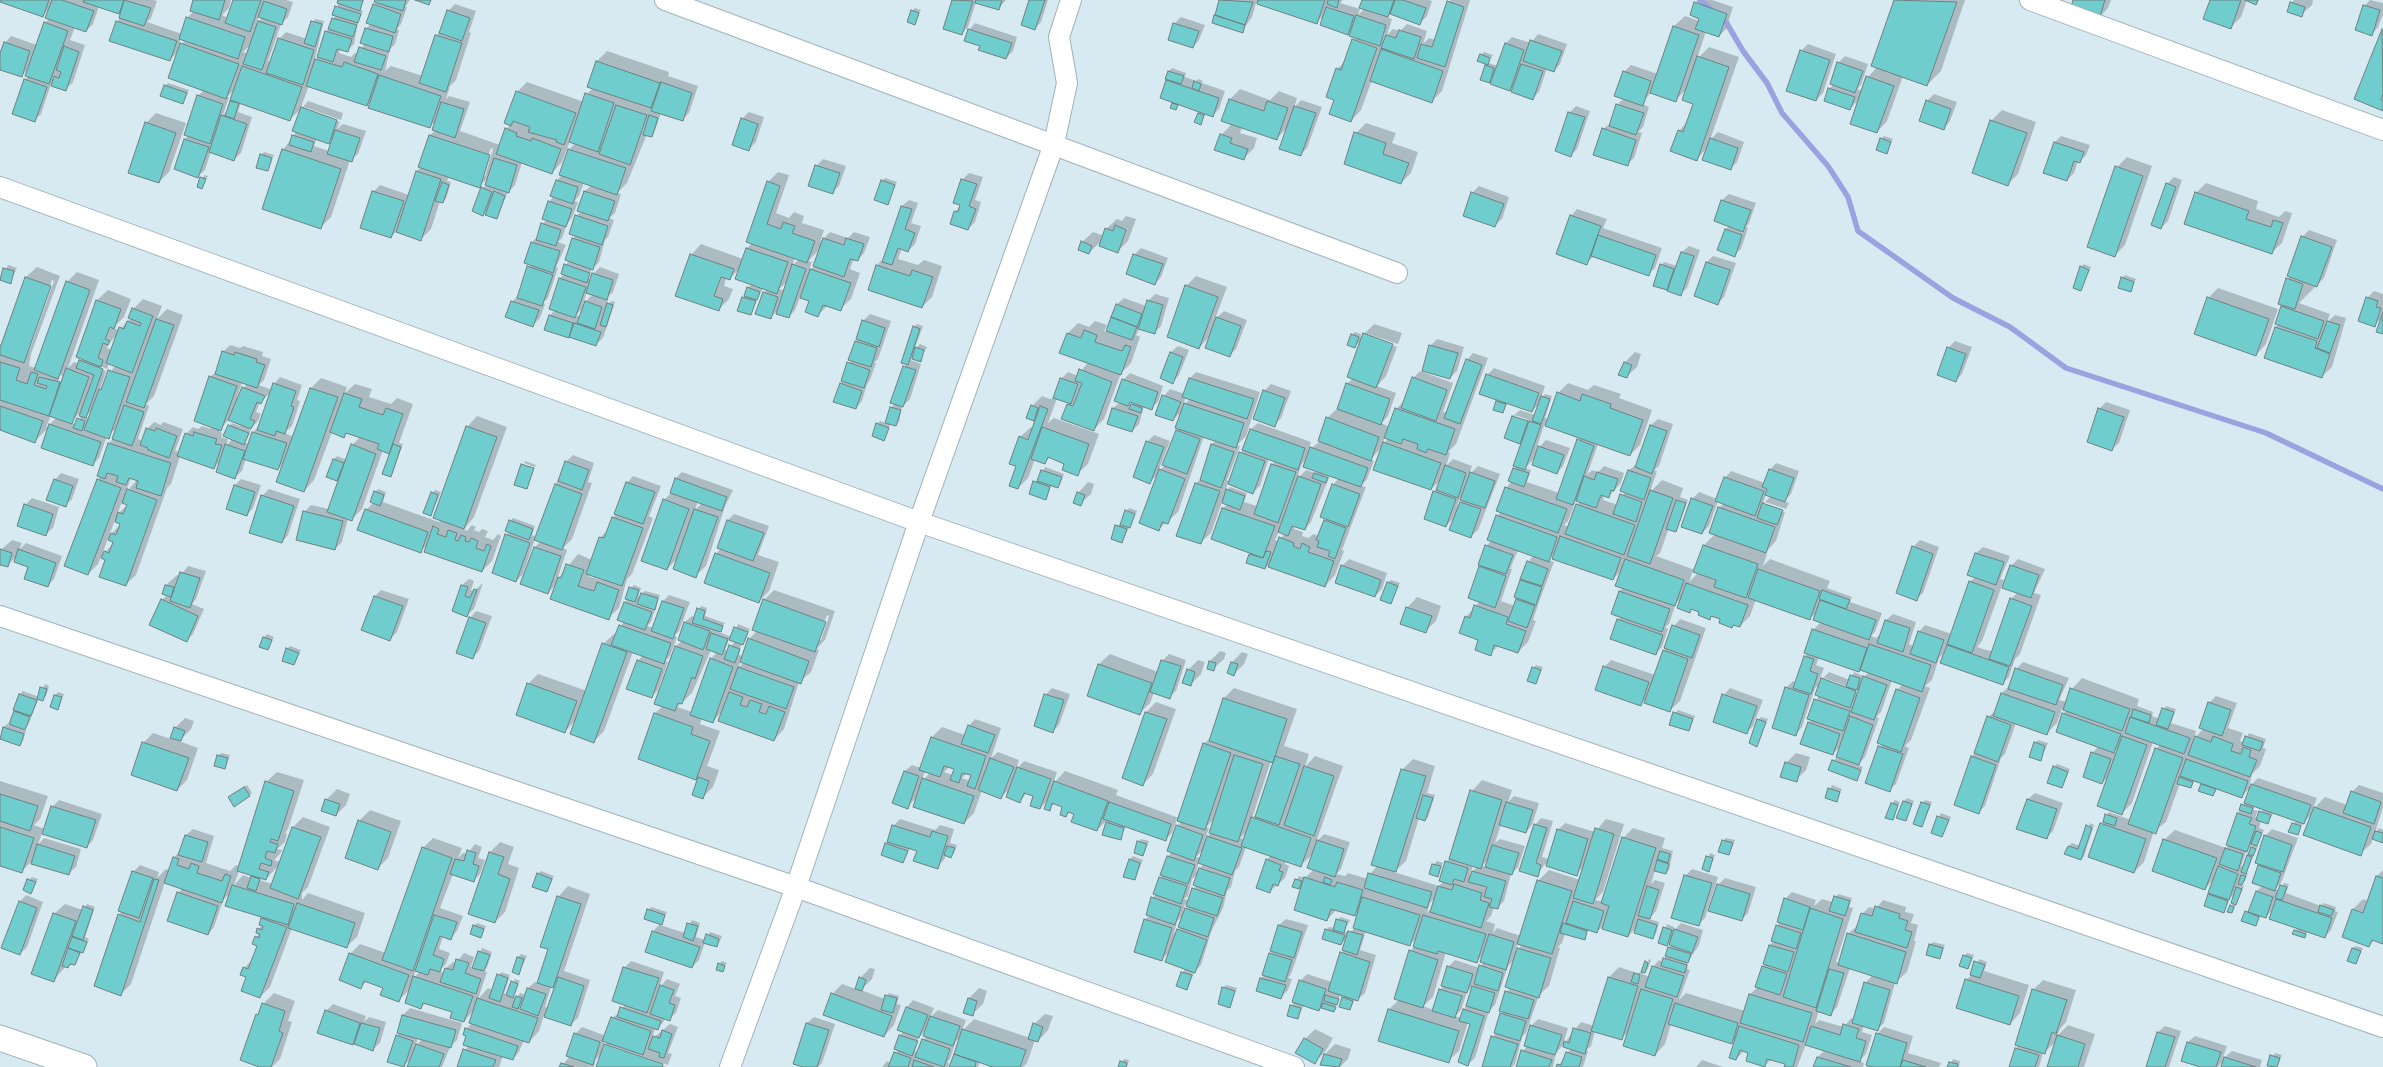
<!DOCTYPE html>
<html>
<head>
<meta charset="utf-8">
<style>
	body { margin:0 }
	canvas { display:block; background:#d7eaf1 }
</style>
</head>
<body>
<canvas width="2383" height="1067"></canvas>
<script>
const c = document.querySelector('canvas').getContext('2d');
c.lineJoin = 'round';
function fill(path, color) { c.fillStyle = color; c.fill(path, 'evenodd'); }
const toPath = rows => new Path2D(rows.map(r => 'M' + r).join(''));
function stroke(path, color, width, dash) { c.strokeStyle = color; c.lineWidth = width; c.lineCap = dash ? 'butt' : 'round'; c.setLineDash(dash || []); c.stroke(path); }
const shadow = toPath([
	[0,0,154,0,157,1,151,18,147,22,182,34,187,18,194,11,195,0,231,0,229,8,222,15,228,18,234,0,264,0,263,3,266,0,286,0,293,2,288,17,281,24,268,61,271,62,279,39,286,32,307,39,315,19,324,21,314,62,318,57,326,32,336,15,339,0,364,0,359,10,363,11,358,22,354,44,347,51,340,49,339,53,351,57,355,53,358,54,365,43,366,29,371,23,376,0,410,0,405,7,407,7,401,24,397,29,399,30,395,44,390,49,385,71,391,66,423,76,436,35,441,31,448,11,455,4,476,11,469,32,471,33,456,80,450,86,446,99,449,96,470,102,460,131,500,145,506,129,511,124,517,92,527,82,584,102,587,94,593,88,597,61,607,51,669,72,668,76,698,86,689,113,682,120,661,113,654,133,651,136,647,134,627,183,617,193,621,194,615,213,609,218,614,220,608,237,605,240,599,262,591,270,589,279,591,280,593,274,600,267,619,274,613,292,605,299,608,300,606,306,612,301,615,302,603,338,596,344,545,329,550,315,555,310,550,308,560,278,565,274,565,265,570,261,573,239,576,235,576,216,582,211,585,191,592,185,584,182,579,196,574,201,578,202,572,218,567,224,562,238,558,242,566,245,556,267,558,268,548,298,543,303,545,304,540,318,533,325,512,302,519,294,531,264,525,262,532,242,538,236,543,224,547,219,549,202,554,196,557,180,562,175,567,152,575,143,570,141,562,162,552,173,522,162,515,185,508,192,497,218,489,208,483,214,482,188,486,186,489,177,479,186,449,176,447,181,451,182,446,199,440,201,431,229,421,239,397,231,391,237,373,192,380,185,409,195,417,171,421,167,430,135,436,130,437,120,429,127,372,100,367,105,309,85,300,110,289,120,241,102,238,112,252,117,241,153,234,159,211,151,205,170,198,176,185,139,189,135,198,96,204,90,179,50,170,60,111,40,121,14,99,6,93,24,86,31,75,27,70,40,85,45,73,82,66,89,51,84,41,114,34,120,25,80,29,76,30,67,21,76,0,69,0,57,5,43,11,36,37,45,45,23,50,18,50,8,43,15],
	[259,16,263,17,256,24],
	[181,38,186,40,178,47],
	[252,43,248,54,243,52],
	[236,88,228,110,223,115,229,97,227,97],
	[491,148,493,149,485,176,482,176],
	[587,292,593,294,583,304],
	[584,307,581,317,576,315],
	[953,0,1006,0,998,9,976,2,968,27,961,34,944,28],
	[1031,0,1048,0,1041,22,1035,28],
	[1221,0,1343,0,1340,3,1360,9,1358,15,1365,8,1363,0,1429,0,1432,1,1427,16,1420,23,1390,13,1387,17,1392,19,1387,35,1393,29,1400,31,1407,24,1427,31,1423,44,1429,38,1436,40,1450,0,1470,0,1442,91,1432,101,1372,80,1361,110,1351,121,1335,99,1337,69,1347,60,1356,37,1353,28,1348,33,1324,15,1317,22,1256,3,1252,17,1242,31,1215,16],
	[1698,0,1712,0,1733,7,1726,29,1719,36,1706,31,1697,59,1709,47,1739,57,1710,140,1718,132,1744,142,1737,162,1730,169,1707,148,1697,159,1679,131,1688,121,1695,103,1688,88,1675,100,1651,92,1642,104,1649,107,1643,127,1638,132,1642,133,1634,158,1627,164,1603,129,1611,123,1617,105,1624,98,1624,72,1631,65,1658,74,1674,26,1685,16,1699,21,1701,18,1695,3],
	[1896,0,1965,0,1941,71,1927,85,1903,76,1887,121,1877,132,1860,98,1850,109,1829,89,1834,84,1838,63,1845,56,1868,64,1861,85,1857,89,1863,91,1868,77,1877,67,1873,66],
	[2074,0,2111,0,2108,8,2098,19],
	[2211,0,2259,0,2256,4,2247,0,2241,17,2231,27],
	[2294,0,2313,0,2312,5,2301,15,2291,3],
	[2370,0,2383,3,2383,14,2378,27,2372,34,2357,29,2365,5],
	[915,8,921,10,915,23,912,11],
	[1181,17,1205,25,1199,40,1193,47,1174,24],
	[975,23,1017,37,1013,51,1006,58,981,46,969,30],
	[2383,29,2383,109,2355,98],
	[1538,34,1567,44,1560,64,1554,71,1547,68,1539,92,1532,99,1516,83,1510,89,1494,76,1489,81,1486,66,1488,63,1481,55,1484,52,1493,55,1488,63,1498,66,1506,43,1512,37,1531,43],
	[1808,44,1836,54,1823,93,1816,100,1801,51],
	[1172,68,1186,73,1185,77,1196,81,1198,79,1203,81,1202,83,1225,91,1219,109,1213,115,1206,113,1201,123,1199,113,1201,111,1179,104,1176,109,1173,103,1174,102,1161,97,1169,79,1167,78,1169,71],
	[168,83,189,90,183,102,165,86],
	[1240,89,1270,100,1279,91,1297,98,1294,108,1301,100,1322,107,1307,148,1300,155,1287,128,1276,139,1242,127,1240,133,1257,138,1254,148,1244,158,1221,135,1232,124,1223,120,1230,99],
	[1934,94,1957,102,1950,121,1944,128,1927,101],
	[308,101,343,113,341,120,304,107,304,110,340,122,337,129,343,124,366,131,358,154,350,160,331,217,321,227,283,150,297,131,302,108],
	[334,137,329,151,314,146,317,138,328,142],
	[1576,106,1590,111,1577,149,1570,156,1556,151,1570,112],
	[2002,110,2036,122,2018,174,2007,185,1991,121],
	[749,112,764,117,756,142,749,149,742,119],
	[156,113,186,123,169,172,159,182,146,123],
	[1366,123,1396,133,1392,143,1418,152,1411,173,1401,183,1356,133],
	[1884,136,1893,139,1886,152,1881,139],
	[2061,136,2090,145,2086,155,2080,161,2078,161,2074,173,2067,180,2055,142],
	[264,152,274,155,267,170,261,155],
	[2127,157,2152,166,2125,245,2115,255,2117,167],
	[823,159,846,166,839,186,832,192,810,185,817,165],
	[778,172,789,175,776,213,789,218,794,212,804,216,802,223,824,230,820,242,830,232,848,238,854,232,870,237,864,253,858,260,854,258,850,269,860,273,851,299,840,309,828,305,818,315,810,301,800,297,795,310,789,317,776,312,770,318,764,293,768,289,763,288,750,314,739,310,748,288,752,284,740,268,729,279,726,278,724,286,733,289,729,299,719,309,691,255,701,244,743,259,747,248,752,243,768,182],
	[821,248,814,266,808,273,812,262,808,261],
	[795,257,799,259,792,266],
	[788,281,785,291,779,289],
	[969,173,983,177,975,200,981,202,975,222,968,229,955,212,961,205,955,202,963,179],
	[205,175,208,176,202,188,202,178],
	[2174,177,2182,180,2168,221,2161,228,2167,184],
	[885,178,897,182,887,203,882,181],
	[2206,183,2258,201,2256,209,2279,217,2285,211,2292,213,2282,243,2271,253,2196,193],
	[1479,186,1509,197,1502,219,1495,225,1472,193],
	[1729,194,1756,203,1749,223,1746,227,1748,228,1741,249,1734,255,1726,229,1730,226,1715,221,1722,200],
	[909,200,918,203,911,223,921,226,915,244,908,251,902,248,898,259,918,265,924,260,942,266,932,297,922,307,869,289,877,265,885,257,902,206],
	[1577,209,1607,219,1603,228,1662,248,1655,268,1648,274,1593,257,1586,263,1571,216],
	[1126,216,1136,219,1128,241,1118,251,1103,239,1089,253,1082,242,1093,232,1104,236,1106,229,1117,219,1122,221],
	[2309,230,2337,240,2324,278,2299,303,2330,314,2327,322,2335,315,2346,318,2332,367,2321,377,2276,327,2279,324,2276,323,2284,304,2287,279,2291,276,2302,237],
	[1689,246,1700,250,1687,288,1680,294,1671,285,1667,289,1661,265,1664,262,1677,266,1682,252],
	[1141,248,1168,258,1161,277,1155,284,1127,274,1135,254],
	[1713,256,1736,263,1724,297,1718,303,1695,296,1707,262],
	[2084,264,2091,267,2081,289,2081,267],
	[8,265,17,268,10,282,1,279],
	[37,267,60,276,31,354,29,366,36,368,67,282,77,272,99,280,68,368,74,362,79,364,82,358,77,357,97,300,108,290,131,299,124,317,116,325,115,329,119,330,131,318,133,309,143,299,162,306,157,319,167,309,183,315,154,396,146,404,149,406,138,439,143,441,147,429,154,422,161,425,163,422,183,429,175,451,180,452,186,434,193,427,198,429,202,426,211,429,210,377,217,371,223,352,230,345,240,348,243,346,263,352,262,356,271,359,264,380,259,385,272,390,274,384,280,377,302,385,297,400,300,401,292,426,284,433,294,437,311,388,321,378,347,387,345,393,355,384,372,389,369,397,391,404,397,398,413,404,399,443,403,444,393,472,390,475,393,448,389,452,383,450,362,509,352,519,348,518,342,542,335,549,304,512,311,505,329,509,341,475,337,479,334,459,337,456,347,460,352,445,361,436,348,432,344,436,332,432,314,480,304,491,285,462,278,469,246,458,242,471,235,477,221,460,214,468,180,456,171,484,167,488,136,575,125,585,107,559,101,557,98,564,88,574,65,565,98,479,101,476,109,443,113,439,117,428,107,436,99,458,93,464,49,427,35,441,0,429,0,344,3,345,26,277],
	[52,280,54,281,29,351,27,351],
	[118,334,112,350,107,348,109,343],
	[109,363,115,365,100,390,106,371,100,369,100,366,107,369],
	[60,375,63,376,55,399,53,399],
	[242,382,247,383,239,398,237,397],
	[270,393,260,425,252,433,249,444,245,443,251,430,249,430,258,421,261,414,256,412,260,402],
	[92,410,89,418,85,417],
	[78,414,82,415,76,425,71,423],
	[51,415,57,417,46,428],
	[229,419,241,424,240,426,232,423,229,426,232,439,226,446,228,439,221,437,222,433,219,431],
	[132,478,138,479,126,492,130,480],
	[122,502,128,504,117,515],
	[115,520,122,523,109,536],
	[108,538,115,541,114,543,102,555],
	[2125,275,2136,279,2130,291,2122,278],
	[1196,276,1227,287,1215,319,1224,311,1247,320,1236,349,1229,356,1210,336,1199,348,1186,286],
	[2218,288,2278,309,2266,344,2256,355,2208,298],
	[2374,291,2383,294,2383,333,2383,317,2374,325,2367,298],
	[1155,294,1169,298,1161,326,1154,333,1140,328,1136,335,1140,337,1131,363,1121,373,1104,419,1094,429,1068,405,1070,402,1057,398,1048,423,1054,418,1099,434,1088,464,1077,474,1066,463,1050,457,1045,462,1035,459,1028,478,1018,488,1020,437,1031,427,1034,428,1039,414,1034,419,1032,406,1042,396,1050,399,1054,398,1061,379,1068,372,1078,376,1088,362,1068,333,1078,323,1089,327,1095,321,1107,325,1104,331,1107,332,1117,304,1124,298,1146,306,1148,301],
	[870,314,891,321,878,359,874,363,876,363,870,380,867,384,862,401,856,408,841,384,852,359,850,359,863,321],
	[917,324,923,326,914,350,920,344,927,347,920,360,912,357,911,360,921,364,910,399,902,407,899,422,896,425,891,423,884,439,877,424,880,421,886,423,892,407,896,403,904,367,907,364,914,327],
	[1374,324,1402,333,1398,344,1368,334,1368,336,1397,347,1386,376,1377,386,1396,393,1388,416,1381,423,1390,427,1396,409,1406,399,1413,378,1420,371,1453,383,1443,412,1447,413,1467,360,1473,353,1488,358,1456,444,1448,452,1450,453,1446,466,1453,459,1472,466,1469,475,1478,466,1500,474,1478,530,1471,536,1456,516,1446,526,1434,492,1442,479,1431,489,1382,447,1370,460,1374,461,1367,479,1361,486,1366,487,1342,550,1344,551,1335,575,1325,586,1272,561,1265,568,1247,562,1251,552,1213,539,1223,508,1228,504,1222,502,1211,533,1200,543,1178,535,1196,483,1202,478,1212,444,1216,440,1204,436,1178,512,1159,529,1159,473,1150,482,1147,442,1154,435,1170,441,1158,472,1165,465,1177,431,1180,428,1183,410,1173,420,1164,396,1170,389,1185,394,1190,378,1196,372,1260,392,1246,436,1237,445,1240,446,1227,480,1230,482,1251,429,1258,423,1311,442,1308,451,1319,442,1327,418,1338,408,1347,384,1353,378,1361,340,1355,347,1352,335,1355,332,1361,334,1360,338],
	[1186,397,1190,399,1182,407],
	[1385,437,1389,438,1382,445],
	[1269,458,1276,461,1272,464,1257,506,1244,502,1247,493,1230,487,1225,492,1228,483,1253,492,1260,486],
	[1307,458,1317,471,1315,473,1306,470,1297,479,1301,465],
	[1330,475,1339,478,1333,485,1327,518,1319,536,1313,534,1309,538,1302,536,1303,532,1294,529,1295,525,1304,529,1311,522],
	[1460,498,1464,499,1457,506],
	[1279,531,1285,533,1279,542,1275,540],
	[1437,339,1464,347,1457,371,1450,378,1430,346],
	[1955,341,1972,347,1962,374,1956,380,1948,348],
	[1178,346,1189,350,1179,375,1173,382,1161,378,1171,352],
	[1635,352,1641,354,1637,367,1626,377,1620,375,1625,362],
	[1494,368,1545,386,1541,398,1545,394,1552,396,1545,418,1549,419,1558,393,1568,383,1588,390,1594,385,1621,394,1619,398,1652,410,1640,445,1630,455,1598,444,1587,475,1592,470,1598,472,1604,466,1624,473,1621,483,1608,497,1604,495,1603,500,1618,505,1625,492,1629,470,1637,464,1651,425,1658,419,1673,424,1659,466,1654,470,1657,471,1650,492,1662,480,1683,488,1680,497,1688,500,1678,528,1675,531,1669,528,1660,553,1656,556,1695,570,1704,545,1715,534,1719,508,1724,503,1718,501,1709,526,1702,533,1692,499,1699,492,1717,499,1725,478,1731,471,1765,483,1770,470,1776,463,1799,471,1791,494,1784,501,1789,503,1786,509,1765,502,1765,505,1785,512,1776,541,1765,553,1767,554,1763,566,1770,559,1830,581,1827,588,1852,597,1850,602,1882,613,1875,632,1871,636,1876,638,1881,634,1886,620,1893,614,1916,622,1909,644,1914,646,1919,632,1925,625,1952,634,1970,582,1975,577,1969,575,1976,553,1983,547,2010,556,2000,579,2004,580,1982,641,1977,647,1993,652,2011,599,2018,592,2011,566,2018,559,2045,569,2034,593,2041,595,2020,654,2015,659,2009,677,2002,684,1946,651,1939,658,1932,680,1925,686,1930,688,1911,740,1905,746,1909,748,1896,784,1889,790,1866,782,1882,744,1897,690,1903,684,1892,680,1881,712,1876,717,1879,718,1865,757,1858,765,1863,767,1857,779,1833,760,1837,758,1842,745,1832,754,1809,723,1813,719,1821,683,1815,688,1802,727,1796,734,1786,688,1793,681,1796,682,1805,656,1808,653,1813,630,1821,622,1818,611,1810,618,1756,599,1750,616,1740,626,1734,624,1732,626,1722,619,1712,615,1709,618,1693,608,1689,611,1683,597,1676,603,1669,624,1665,627,1668,629,1662,647,1655,654,1618,620,1622,616,1620,591,1624,587,1622,570,1613,579,1555,553,1548,560,1554,562,1540,599,1533,620,1536,621,1528,642,1518,652,1499,645,1490,654,1466,617,1480,601,1480,567,1486,546,1492,540,1497,516,1501,512,1506,488,1512,481,1514,469,1517,466,1525,437,1519,442,1513,416,1520,410,1535,415,1540,403,1532,411,1508,402,1502,412,1494,409,1499,399,1487,375],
	[1515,415,1534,422,1533,424,1515,418],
	[1544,425,1580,438,1559,493,1527,482,1531,470,1525,468,1535,458,1557,473,1563,466,1570,448,1546,440,1536,450],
	[1766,494,1771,496,1763,504],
	[1576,500,1580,501,1577,505,1569,527,1564,525,1568,521],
	[1518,550,1534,555,1528,562,1516,596,1519,597,1515,606,1501,601,1512,569,1510,569],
	[1693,571,1698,573,1689,582],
	[1819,657,1858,671,1860,669,1869,672,1861,680,1863,676,1854,672,1850,680,1829,672,1818,683,1824,668,1816,665],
	[1824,678,1862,692,1862,694,1824,681],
	[1130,373,1163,386,1158,402,1151,408,1144,406,1139,424,1132,431,1109,423,1113,408,1120,402,1123,380],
	[1131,401,1135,402,1132,405,1128,404],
	[1271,384,1291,391,1281,418,1274,425,1264,391],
	[2106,402,2130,410,2119,443,2112,449,2099,409],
	[477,416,507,427,474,517,464,529,467,531,472,525,476,527,474,530,479,532,482,529,488,531,485,537,493,540,498,534,501,536,492,561,482,571,428,544,420,551,366,510,374,502,375,492,378,489,386,492,383,502,439,522,442,520,467,427],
	[573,455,594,463,588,482,592,483,572,539,563,548,567,550,557,580,578,554,592,560,601,537,609,529,613,518,617,513,627,483,633,476,661,486,649,516,653,518,632,574,627,579,619,608,608,618,556,584,548,593,535,547,541,541,535,539,523,574,516,581,506,535,510,532,510,521,513,518,535,526,532,535,537,537,556,484,566,462],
	[589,573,603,578,601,580,588,576],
	[525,461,536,465,535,467,524,463],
	[1045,467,1064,474,1060,484,1058,487,1052,485,1045,498,1034,482,1039,480],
	[682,472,733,490,725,506,706,566,695,576,678,558,667,569,664,500,671,493,676,478],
	[698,501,702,503,695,510],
	[61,473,79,479,72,499,65,506,55,480],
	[241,479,261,485,253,508,247,515,235,485],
	[1088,482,1094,484,1091,494,1080,504,1078,493],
	[269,489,300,499,288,535,282,542,262,496],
	[435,490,441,492,431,515,432,493],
	[32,498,59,507,53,528,46,534,25,505],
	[1129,508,1137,511,1122,542,1116,526,1122,523],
	[734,514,769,526,758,555,779,562,769,591,759,601,716,554,721,548,728,520],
	[12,540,22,543,19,550,26,543,62,556,54,579,47,586,17,556,7,566,0,563,1,550],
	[1920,540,1939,547,1923,593,1916,599,1913,547],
	[1349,559,1387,573,1382,589,1375,596,1342,566],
	[188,566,206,571,196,599,192,604,204,609,193,634,187,640,162,600,167,595,164,594,166,585,177,575,180,576],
	[469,579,474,581,471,590,474,591,483,583,474,609,467,615,454,610,462,585],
	[1391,580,1400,583,1391,603,1388,582],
	[634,585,641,588,638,597,645,591,660,595,651,622,647,626,653,628,663,601,669,595,690,602,679,631,674,636,677,637,670,656,665,661,668,662,658,690,651,697,638,661,643,655,633,652,604,731,594,741,576,720,565,731,528,684,538,674,587,691,603,644,614,634,616,635,624,621,625,602,629,598,631,588],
	[381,590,409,599,397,632,390,639,363,630,375,596],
	[774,590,835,611,825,640,816,649,819,650,811,672,799,682,784,729,774,740,723,711,713,721,702,718,700,724,720,731,707,766,719,770,713,787,703,797,699,779,640,758,655,713,663,706,676,646,682,641,685,622,692,616,696,617,701,606,707,608,705,616,725,623,719,632,732,637,738,624,750,629,745,641,741,645,739,655,743,656,749,639,758,630,764,600],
	[827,615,829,616,821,640,818,640],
	[729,639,735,641,728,651,725,650],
	[711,650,717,652,711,659,692,712,677,707,692,693],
	[741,661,744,662,738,668],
	[1417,597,1441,606,1436,621,1425,631,1407,608],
	[476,611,492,616,479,651,473,657,470,618],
	[1680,619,1706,628,1680,701,1669,711,1648,697,1640,704,1604,667,1611,660,1655,675,1674,626],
	[267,634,274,637,268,649,264,637],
	[290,646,301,650,294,664,287,649],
	[1220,651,1226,653,1224,659,1213,669,1210,661],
	[1242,652,1248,654,1244,664,1234,674,1232,662],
	[1110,654,1158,672,1162,661,1169,654,1186,660,1176,691,1169,697,1154,692,1150,703,1140,713,1088,695,1099,664],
	[1198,660,1205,662,1201,674,1191,684,1188,670],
	[2023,662,2069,678,2059,700,2067,702,2072,689,2082,678,2139,699,2137,706,2153,712,2152,716,2160,719,2166,706,2176,709,2171,723,2196,731,2193,740,2204,728,2209,703,2216,696,2237,703,2228,728,2243,733,2240,741,2244,742,2249,733,2266,739,2263,748,2266,749,2260,766,2252,774,2249,787,2258,778,2317,798,2313,809,2325,797,2347,805,2352,792,2359,785,2383,793,2383,807,2375,833,2379,828,2383,830,2383,842,2373,838,2371,844,2360,854,2312,814,2303,823,2298,834,2293,824,2297,820,2274,812,2268,823,2261,821,2259,828,2264,830,2256,845,2258,846,2246,873,2248,873,2245,881,2241,885,2244,886,2234,909,2231,912,2231,906,2234,903,2236,892,2230,898,2223,911,2210,895,2214,879,2205,889,2164,840,2175,830,2226,848,2229,845,2227,844,2238,813,2246,801,2251,787,2242,796,2217,788,2213,795,2202,784,2204,783,2195,780,2191,787,2180,783,2166,822,2154,831,2144,862,2134,872,2101,824,2109,812,2131,820,2156,749,2161,744,2153,742,2132,803,2122,813,2110,775,2102,783,2092,753,2099,746,2063,714,2067,710,2062,709,2057,723,2046,734,2016,723,2005,754,2001,758,1985,806,1978,812,1972,756,1975,753,1988,717,1996,711,2002,693,2010,685,2016,669],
	[2120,746,2117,753,2114,752],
	[2255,805,2264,808,2258,818,2255,817,2258,811,2253,810],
	[2253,844,2244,867,2241,866,2246,852],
	[1536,665,1543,667,1536,682,1533,668],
	[45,684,49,686,46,696,43,699,39,698,28,725,23,730,26,731,23,741,20,744,1,738,4,727,7,724,10,725,20,694,23,691,39,697],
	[1052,688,1070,694,1059,725,1053,731,1045,695],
	[1234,688,1297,709,1284,746,1309,754,1305,767,1315,756,1343,766,1316,842,1324,834,1350,842,1341,869,1336,874,1345,876,1348,873,1368,879,1370,874,1378,865,1402,770,1413,759,1435,766,1427,793,1435,795,1428,817,1425,820,1419,818,1406,861,1394,872,1439,886,1444,881,1446,862,1451,857,1472,791,1482,780,1512,790,1508,802,1514,796,1539,803,1532,825,1526,832,1501,824,1495,843,1500,839,1525,846,1518,867,1511,874,1504,901,1497,908,1494,907,1491,916,1486,921,1495,924,1493,933,1497,928,1521,936,1538,881,1549,870,1580,880,1584,866,1576,874,1545,864,1537,875,1521,870,1535,825,1541,818,1553,821,1542,857,1549,859,1558,830,1565,823,1595,832,1606,819,1624,824,1603,892,1595,900,1603,902,1623,838,1633,828,1665,838,1662,848,1673,851,1669,870,1666,873,1655,870,1651,884,1655,880,1665,883,1656,911,1649,919,1659,922,1656,934,1652,937,1637,927,1628,936,1605,924,1597,932,1589,929,1584,939,1565,933,1562,943,1558,947,1560,948,1549,986,1539,995,1526,1033,1522,1037,1515,1064,1512,1067,1483,1067,1493,1037,1496,1033,1501,1014,1504,1011,1506,992,1511,988,1515,959,1508,966,1495,1005,1489,1011,1475,1058,1468,1064,1471,1024,1468,1022,1459,1051,1448,1061,1389,1009,1399,1000,1410,951,1415,946,1418,937,1410,944,1366,931,1360,950,1376,955,1365,993,1358,999,1355,998,1352,1006,1350,1009,1343,998,1346,996,1341,994,1334,1011,1304,1005,1298,1017,1289,1015,1300,981,1307,974,1332,982,1347,938,1341,944,1326,930,1329,927,1335,928,1340,917,1350,920,1344,931,1349,933,1354,929,1360,909,1354,914,1337,909,1327,920,1303,884,1299,888,1294,886,1299,876,1305,878,1314,869,1314,853,1301,865,1286,860,1285,864,1289,866,1285,878,1270,891,1267,860,1271,855,1246,847,1239,867,1235,871,1231,887,1227,891,1223,908,1211,932,1201,965,1195,971,1187,989,1182,973,1186,968,1171,950,1161,960,1135,951,1146,919,1150,915,1153,898,1156,894,1160,878,1163,875,1168,856,1172,852,1177,826,1182,821,1177,819,1172,833,1165,840,1126,826,1120,839,1103,834,1108,819,1097,830,1075,813,1070,811,1066,815,1064,806,1055,803,1049,809,1049,799,1040,808,1035,795,1027,793,1020,801,1011,788,1001,797,982,790,974,813,964,823,917,797,907,807,893,802,905,771,912,765,921,768,932,737,942,727,965,735,969,726,975,719,1001,728,991,758,998,752,1019,760,1016,770,1024,761,1057,772,1053,784,1065,771,1118,790,1116,795,1179,818,1204,744,1211,737,1224,698],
	[1271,761,1274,762,1258,813,1252,818],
	[949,767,955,769,953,775,944,772],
	[925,771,930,773,921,782],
	[967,773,973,775,970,781,962,778],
	[1215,818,1212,832,1205,839,1209,828,1206,827],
	[1248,831,1245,840,1240,838],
	[1204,849,1200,858,1196,857],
	[1489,859,1486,867,1482,866],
	[1199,862,1204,864,1196,872],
	[1473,865,1478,866,1470,874],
	[1199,873,1196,885,1189,901,1184,899,1188,896,1192,879],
	[1436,897,1433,907,1427,913,1430,903],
	[1185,904,1189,906,1183,912],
	[1184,914,1181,927,1174,934,1177,921],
	[1518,942,1523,944,1515,952],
	[1446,952,1477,961,1484,954,1484,962,1480,968,1455,960,1448,967,1445,985,1440,990,1434,1010,1423,1006,1433,997],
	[1474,984,1461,1018,1455,1016,1461,1010,1467,992],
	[1730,688,1763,700,1753,726,1747,732,1724,695],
	[58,692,64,694,58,708,55,695],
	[1156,702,1176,709,1153,774,1143,784,1146,712],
	[1678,710,1695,716,1688,730,1675,713],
	[1761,717,1768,719,1757,745,1758,720],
	[185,718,194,721,191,729,179,741,198,748,187,780,177,790,143,743,153,733,171,739,175,728],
	[2038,740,2048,743,2041,759,2035,743],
	[221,753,230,755,225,768,218,756],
	[1796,753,1810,757,1806,770,1796,780,1786,763],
	[2057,764,2070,769,2062,786,2054,767],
	[277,772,304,780,288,829,285,833,287,834,285,842,277,849,282,850,280,854,274,860,280,862,293,827,303,817,330,827,308,887,302,893,302,900,308,893,365,913,357,937,346,947,292,928,270,987,260,997,244,968,254,958,259,945,256,937,260,933,258,929,263,925,262,919,264,917,231,892,223,900,214,927,208,934,178,893,183,888,165,882,131,984,121,994,119,915,122,911,133,872,140,865,159,872,157,878,166,869,169,870,174,857,181,850,186,835,193,829,214,836,206,863,230,871,236,865,240,866,266,782],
	[279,865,272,884,260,880,261,878,266,879],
	[239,871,253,875,251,878,243,875,234,885],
	[0,781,48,796,40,819,34,825,45,829,52,807,59,800,102,814,93,840,86,847,42,833,38,845,44,838,81,849,76,867,69,873,31,862,22,871,0,864],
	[247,785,252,793,249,795,232,794],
	[1832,785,1842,789,1836,801,1826,797],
	[337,789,350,794,346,805,336,815,326,800],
	[2035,793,2063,803,2053,831,2046,838,2018,828,2028,799],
	[1907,798,1914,801,1905,820,1904,801],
	[1895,800,1900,802,1892,819,1892,803],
	[1925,800,1932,802,1922,826,1922,803],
	[370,810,401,821,388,858,377,869,346,858,360,820],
	[1941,813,1951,817,1942,836,1933,832],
	[900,819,935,830,940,825,954,829,950,843,957,845,954,853,951,856,946,855,944,860,937,867,918,850,910,848,902,862,882,854,893,826],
	[2090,823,2094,825,2084,856,2081,859,2069,846,2072,843,2080,846],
	[2272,829,2298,838,2281,883,2275,889,2279,891,2284,883,2289,884,2286,893,2321,906,2324,903,2336,907,2335,911,2338,912,2331,930,2325,937,2308,931,2304,937,2294,933,2298,928,2274,908,2266,917,2261,915,2256,925,2246,912,2250,910,2257,891,2263,885,2259,866,2261,864,2265,836],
	[433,838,462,848,458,858,463,853,467,854,475,844,482,847,478,858,485,860,480,874,473,881,453,874,440,908,463,916,457,931,451,938,443,936,439,949,450,953,446,964,439,971,445,973,446,968,453,962,456,963,464,953,474,957,471,967,473,967,482,948,492,952,487,967,483,971,487,972,478,999,488,988,493,990,501,972,510,975,504,993,507,995,515,979,520,981,513,996,517,998,520,993,526,995,528,988,535,982,538,983,549,949,558,897,568,886,590,894,564,971,590,980,578,1018,571,1024,544,1015,539,1031,529,1042,524,1040,519,1052,513,1059,503,1056,499,1067,457,1067,468,1046,466,1029,472,1023,474,1010,464,1021,453,1012,426,1003,421,1007,411,988,398,1001,385,988,367,981,361,987,350,954,360,944,386,953,423,848],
	[416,970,420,971,413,979],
	[558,981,548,1008,545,1007,551,987],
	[1726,838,1735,840,1729,854,1723,841],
	[1141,839,1149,841,1143,855,1138,842],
	[500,842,514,847,508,864,519,868,505,912,495,922,470,913,490,852],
	[1710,853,1715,855,1709,870,1703,869],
	[1133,856,1143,860,1135,879,1130,859],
	[1437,861,1443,863,1437,875,1434,864],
	[1692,869,1718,877,1705,918,1698,925,1685,876],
	[2383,870,2383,943,2374,940,2369,946,2353,909,2363,899,2368,901,2377,876],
	[541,871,554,876,547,891,538,874],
	[32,877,38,879,31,892,29,880],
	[1725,878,1756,887,1748,913,1741,920,1718,885],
	[1792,892,1816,900,1814,906,1822,899,1833,902,1838,894,1852,898,1849,907,1853,908,1836,962,1839,963,1848,934,1859,924,1863,913,1869,907,1876,909,1883,900,1906,907,1905,912,1914,914,1911,923,1918,925,1914,941,1916,941,1907,972,1895,983,1884,1023,1877,1030,1864,1025,1862,1032,1872,1035,1866,1054,1859,1061,1864,1063,1863,1067,1815,1067,1818,1057,1825,1050,1806,1044,1797,1067,1785,1067,1787,1063,1772,1059,1764,1066,1750,1052,1744,1051,1736,1059,1737,1037,1732,1042,1671,1024,1665,1044,1655,1055,1629,1031,1621,1039,1595,1031,1591,1046,1586,1050,1588,1051,1583,1067,1558,1067,1571,1048,1562,1046,1556,1053,1553,1067,1517,1067,1522,1051,1528,1046,1525,1045,1532,1025,1538,1019,1568,1028,1563,1045,1581,1022,1594,1026,1609,977,1619,967,1637,973,1642,972,1649,959,1651,960,1648,969,1642,974,1650,977,1653,967,1659,960,1663,962,1671,945,1672,940,1667,945,1660,942,1667,924,1674,927,1673,932,1681,923,1703,930,1699,945,1688,962,1687,969,1690,970,1679,1000,1686,993,1745,1011,1750,994,1758,987,1770,945,1774,941,1785,899],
	[1850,968,1873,975,1865,983,1854,1019,1851,1018,1844,1027,1819,1020,1815,1024,1819,1010,1831,1014,1837,1007],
	[26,895,43,902,27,947,20,954,20,902],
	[65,904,83,910,87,904,95,907,85,937,89,939,85,949,81,952,75,964,66,966,53,981,54,914],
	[651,907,667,912,660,925,685,933,692,920,700,923,696,937,705,940,710,932,722,936,719,943,716,946,705,942,699,960,692,967,646,951,653,931,661,923,648,910],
	[1286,919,1308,925,1291,974,1288,978,1292,979,1288,990,1281,997,1261,978,1265,975,1270,954,1273,950,1279,925],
	[477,923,486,926,481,936,474,926],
	[1933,942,1945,945,1940,958,1930,945],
	[2356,946,2363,948,2356,963,2353,948],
	[1967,953,1974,955,1968,967,1964,956],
	[521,954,527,956,519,973,518,957],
	[1979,959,1987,962,1984,971,2029,985,2020,1013,2010,1024,1966,980,1972,975],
	[631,961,664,972,659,988,667,979,680,984,675,996,681,998,676,1013,669,1019,666,1018,658,1029,655,1028,652,1039,670,1024,678,1027,668,1053,672,1054,668,1065,609,1045,609,1048,667,1067,598,1067,602,1053,595,1060,594,1067,561,1067,570,1056,575,1034,582,1027,606,1036,612,1018,620,1012,625,1004,624,968],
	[604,1041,608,1042,602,1048],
	[722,961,727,963,722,971,719,964],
	[870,968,875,969,872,979,861,990,885,999,889,993,899,996,897,1004,901,1005,894,1025,884,1036,832,994,842,984,856,989,860,978],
	[2043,980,2076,990,2066,1022,2060,1029,2057,1036,2068,1025,2095,1034,2084,1067,2048,1067,2056,1042,2043,1053,2039,1067,2011,1067,2016,1048,2019,1045,2033,990],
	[1226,985,1237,988,1230,1006,1223,988],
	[979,988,987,991,983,1004,972,1014,964,1012,969,998],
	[274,993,295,1001,288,1021,292,1022,280,1059,272,1067,263,1067,263,1004],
	[913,1000,934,1008,930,1017,938,1010,966,1020,962,1031,974,1019,1030,1038,1034,1024,1045,1014,1053,1016,1048,1030,1038,1041,1035,1040,1027,1063,1023,1067,988,1067,990,1065,980,1061,978,1067,951,1067,961,1037,956,1041,950,1059,947,1063,949,1063,948,1067,882,1067,887,1061,891,1063,898,1050,900,1035,904,1031,899,1030,907,1007],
	[927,1029,926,1036,918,1052,915,1051,918,1038],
	[333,1004,366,1016,364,1022,369,1017,386,1022,380,1043,373,1049,358,1038,352,1043,326,1011],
	[410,1008,462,1023,457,1040,450,1047,442,1067,408,1067,412,1058,403,1066,397,1036,400,1033,403,1015],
	[418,1038,422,1039,415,1047],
	[814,1017,835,1024,822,1063,818,1067,806,1067,807,1023],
	[2165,1026,2181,1031,2169,1067,2147,1067,2158,1032],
	[1884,1027,1913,1036,1908,1053,1941,1063,1939,1067,1866,1067,1877,1034],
	[1315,1029,1333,1038,1325,1052,1315,1062,1305,1039],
	[2195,1036,2227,1046,2222,1060,2232,1051,2262,1060,2260,1067,2222,1067,2224,1060,2218,1067,2205,1067,2183,1060,2188,1042],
	[1335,1044,1351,1049,1348,1059,1340,1067,1321,1064,1325,1054],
	[2275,1053,2282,1055,2277,1067,2269,1065],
	[1124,1059,1129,1060,1127,1067,1119,1067],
	[1953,1059,1960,1061,1959,1067,1949,1067],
	[1702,1060,1723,1067,1696,1067]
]);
const stream = toPath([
	[1700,0,1726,22,1743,51,1767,83,1782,113,1828,166,1848,197,1858,231,1953,298,2010,327,2066,368,2266,433,2383,489]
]);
const building = toPath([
	[0,0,49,0,43,17,0,2,0,0],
	[52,0,62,0,94,11,86,32,45,18,52,0],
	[84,0,124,0,119,14,83,2,84,0],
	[124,0,151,8,144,26,119,18,124,0],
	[193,0,225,0,219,20,190,11,193,0],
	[233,0,261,0,250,32,225,23,233,0],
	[338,0,363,0,360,11,337,3,338,0],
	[375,0,406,0,403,11,374,2,375,0],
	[415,0,431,0,429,5,415,0],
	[952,0,973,1,962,35,943,29,952,0],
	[976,0,1002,0,999,10,975,3,976,0],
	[1029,0,1045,0,1035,30,1021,25,1029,0],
	[1219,0,1253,2,1245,25,1215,15,1219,0],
	[1258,0,1325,0,1317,24,1257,4,1258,0],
	[1328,0,1339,0,1337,8,1327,4,1328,0],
	[1362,0,1394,0,1388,17,1359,8,1362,0],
	[1395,0,1403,0,1426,8,1420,25,1390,14,1395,0],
	[1894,0,1957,2,1927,86,1871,66,1894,0],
	[2073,0,2105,0,2099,20,2070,11,2073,0],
	[2210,0,2241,0,2231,29,2203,19,2210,0],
	[2245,0,2258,0,2256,5,2245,0],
	[264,1,287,9,282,25,258,17,264,1],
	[1447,1,1464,7,1445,67,1417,58,1421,44,1432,47,1447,1],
	[1694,2,1727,14,1719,37,1695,29,1699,19,1690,15,1694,2],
	[2290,2,2305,7,2302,17,2287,12,2290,2],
	[373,4,401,14,395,33,366,23,373,4],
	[2363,5,2380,10,2372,36,2355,30,2363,5],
	[335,6,361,14,358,23,332,15,335,6],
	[1326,7,1354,16,1348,35,1320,25,1326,7],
	[447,10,470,18,462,41,439,33,447,10],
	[911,10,919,13,915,25,907,22,911,10],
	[1214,15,1245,25,1243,33,1212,23,1214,15],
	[1356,15,1386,25,1380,46,1349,36,1356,15],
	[186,17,245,37,238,59,179,39,186,17],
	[332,18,357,25,353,37,328,29,332,18],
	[116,21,177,41,170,61,109,41,116,21],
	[258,21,276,27,262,70,243,64,258,21],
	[311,21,322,24,315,47,304,43,311,21],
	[44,22,68,31,49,84,25,76,44,22],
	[1173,23,1199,31,1193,48,1168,40,1173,23],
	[1673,26,1699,35,1676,102,1650,93,1673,26],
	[365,28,393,36,389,52,360,43,365,28],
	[968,29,1012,43,1006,59,978,50,980,46,964,41,968,29],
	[2382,29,2383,94,2381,100,2383,101,2383,111,2354,99,2382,29],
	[1399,30,1421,37,1414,59,1381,48,1386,35,1396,38,1399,30],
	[325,31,352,39,348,52,337,49,333,62,317,57,325,31],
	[435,35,462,43,446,92,419,83,435,35],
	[278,38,314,50,303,85,266,73,278,38],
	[1352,39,1377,48,1351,122,1329,114,1334,100,1326,97,1336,68,1341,70,1352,39],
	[1530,40,1562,51,1554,72,1523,61,1530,40],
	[4,42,30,51,22,77,0,70,0,53,4,42],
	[180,43,239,64,226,99,168,78,180,43],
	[1505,43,1524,50,1510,91,1490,84,1505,43],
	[64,46,79,52,66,91,51,86,54,76,59,78,61,72,56,70,64,46],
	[359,47,386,56,381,70,354,62,359,47],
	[1381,49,1443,71,1432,103,1370,81,1381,49],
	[1800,50,1830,60,1816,101,1786,91,1800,50],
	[1480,54,1490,58,1488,65,1477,61,1480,54],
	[1697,56,1729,67,1697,161,1670,151,1678,130,1683,132,1693,104,1682,100,1697,56],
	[315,59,342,67,344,62,378,74,367,106,306,86,315,59],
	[596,61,660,83,651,108,587,87,596,61],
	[1837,62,1863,71,1855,93,1830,84,1837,62],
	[1521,64,1543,71,1533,100,1511,92,1521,64],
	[1485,65,1494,68,1490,83,1480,80,1485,65],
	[242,66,302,87,290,121,230,100,242,66],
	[1168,71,1184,76,1181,84,1165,79,1168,71],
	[1623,71,1651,81,1643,106,1614,96,1623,71],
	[379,75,441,96,430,128,368,108,379,75],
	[1866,76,1894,86,1877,133,1850,124,1866,76],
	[24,79,47,87,35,122,12,114,24,79],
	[1166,80,1219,98,1213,117,1160,98,1166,80],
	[1194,81,1201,84,1199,91,1192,88,1194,81],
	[661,82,692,93,683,121,651,111,661,82],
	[164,85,187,93,183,104,160,96,164,85],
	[1828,88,1855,97,1850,110,1824,101,1828,88],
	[516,91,576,113,564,145,556,142,557,140,528,132,530,127,513,121,511,126,504,123,516,91],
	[585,93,614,103,598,152,569,142,585,93],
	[197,95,223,104,210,144,184,135,197,95],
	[1229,99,1264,111,1267,101,1288,108,1277,140,1221,121,1229,99],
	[1926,100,1951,109,1944,130,1919,121,1926,100],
	[230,101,239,103,234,119,225,116,230,101],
	[441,102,464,109,455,138,432,130,441,102],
	[1172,103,1178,105,1176,110,1170,108,1172,103],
	[1616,104,1644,113,1636,135,1609,126,1616,104],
	[616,105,647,115,630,165,599,154,616,105],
	[1294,106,1316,113,1301,156,1279,149,1294,106],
	[301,107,337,120,329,144,292,131,301,107],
	[1568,112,1585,117,1571,157,1555,151,1568,112],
	[1198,113,1204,115,1201,125,1194,122,1198,113],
	[221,115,247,124,234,161,209,152,221,115],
	[649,115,658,118,652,137,643,135,649,115],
	[741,118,758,124,749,151,732,145,741,118],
	[1990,120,2027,133,2008,186,1972,173,1990,120],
	[145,122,176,133,159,183,128,173,145,122],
	[505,128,517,133,516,136,531,141,532,138,561,149,552,174,496,154,505,128],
	[1602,128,1636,140,1628,166,1593,155,1602,128],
	[335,130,360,138,352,162,327,154,335,130],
	[1354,132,1386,143,1383,154,1409,163,1401,184,1344,164,1354,132],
	[1220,134,1232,138,1230,143,1248,149,1244,160,1214,150,1220,134],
	[292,135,314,142,311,152,289,145,292,135],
	[429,135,490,155,480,188,418,167,429,135],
	[1710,138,1738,148,1731,170,1702,160,1710,138],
	[1880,138,1891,142,1887,154,1876,150,1880,138],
	[184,139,209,147,198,178,174,169,184,139],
	[2054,142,2084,152,2080,163,2074,161,2067,181,2043,173,2054,142],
	[282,149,341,169,321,229,262,209,282,149],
	[568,149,626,168,617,195,559,175,568,149],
	[260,154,272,158,268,171,256,168,260,154],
	[494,158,517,165,509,193,485,185,494,158],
	[815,165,840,173,833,194,808,186,815,165],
	[2115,166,2143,176,2115,257,2087,247,2115,166],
	[416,171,441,179,421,241,396,232,416,171],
	[200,177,206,179,202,189,197,187,200,177],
	[961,179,977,184,969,206,976,209,968,230,950,224,954,211,958,212,960,205,953,203,961,179],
	[556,180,578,187,573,204,550,196,556,180],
	[881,180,895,185,888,205,874,200,881,180],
	[767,181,780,186,767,224,781,229,783,222,795,226,792,233,815,241,807,263,746,242,767,181],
	[442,182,449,185,443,203,435,201,442,182],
	[2166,183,2176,187,2161,229,2151,225,2166,183],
	[481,187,492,192,483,216,472,211,481,187],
	[372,191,404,201,391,238,360,228,372,191],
	[494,191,505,196,497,219,485,215,494,191],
	[584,191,615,201,608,221,577,211,584,191],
	[1471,192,1504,204,1495,227,1463,216,1471,192],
	[2195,192,2249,211,2246,219,2271,227,2273,220,2283,223,2272,254,2184,224,2195,192],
	[1721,200,1751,210,1743,232,1714,221,1721,200],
	[548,201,572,209,566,227,542,219,548,201],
	[901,206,912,209,905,229,915,233,908,252,898,248,892,265,882,262,901,206],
	[575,215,608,226,602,245,569,234,575,215],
	[1570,215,1601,226,1587,265,1556,254,1570,215],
	[541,223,561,230,556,246,536,240,541,223],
	[1115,225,1126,230,1118,253,1099,246,1105,228,1113,231,1115,225],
	[1725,229,1742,235,1735,257,1717,250,1725,229],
	[1598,235,1656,255,1649,276,1591,256,1598,235],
	[2301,236,2332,247,2317,287,2287,276,2301,236],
	[572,238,600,247,593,270,565,260,572,238],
	[823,238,844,245,846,238,864,244,858,261,850,259,844,277,813,266,823,238],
	[1081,241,1092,246,1089,254,1078,250,1081,241],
	[531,242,560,251,553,273,524,263,531,242],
	[746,248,788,262,777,294,735,279,746,248],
	[1681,252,1694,256,1681,296,1667,291,1681,252],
	[690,254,734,269,730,280,721,277,714,296,723,299,719,311,675,296,690,254],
	[1133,254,1163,264,1155,285,1126,274,1133,254],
	[1706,262,1730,270,1718,305,1694,296,1706,262],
	[564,264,590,273,587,283,561,274,564,264],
	[792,264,806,269,789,318,776,314,792,264],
	[1660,264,1674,269,1667,290,1653,286,1660,264],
	[876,265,910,276,912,270,933,277,922,308,868,290,876,265],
	[527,266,553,275,542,306,517,298,527,266],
	[2080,266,2089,270,2081,291,2073,288,2080,266],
	[3,268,14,271,11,284,0,280,3,268],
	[810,269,851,283,841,311,823,305,818,317,805,312,809,301,800,298,810,269],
	[592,273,613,280,607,300,586,293,592,273],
	[25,277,51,286,24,363,0,355,0,348,25,277],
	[2121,277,2134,282,2131,292,2118,288,2121,277],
	[559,278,586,287,575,318,549,309,559,278],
	[2286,278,2303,284,2295,309,2278,304,2286,278],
	[66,281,90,290,58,379,34,370,66,281],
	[1185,285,1218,297,1199,349,1167,337,1185,285],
	[747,287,760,292,757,300,744,296,747,287],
	[763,292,778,297,771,319,755,314,763,292],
	[742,297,756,301,751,315,737,311,742,297],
	[2207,297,2269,319,2256,356,2194,334,2207,297],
	[2366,297,2378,301,2376,307,2381,308,2375,327,2358,321,2366,297],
	[96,300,121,309,114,329,110,327,105,339,110,341,108,345,103,343,98,358,103,360,101,367,76,357,96,300],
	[1147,300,1163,305,1155,334,1138,329,1147,300],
	[511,301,539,310,533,327,505,317,511,301],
	[585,301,602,307,595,329,577,323,585,301],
	[607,303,613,305,606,327,600,325,607,303],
	[1116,304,1142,314,1137,327,1111,317,1116,304],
	[2281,306,2324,321,2318,339,2275,324,2281,306],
	[132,308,153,316,132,373,106,363,119,327,124,329,127,321,140,326,141,323,128,318,132,308],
	[2383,312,2383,334,2376,332,2383,312],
	[549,315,573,323,569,338,544,330,549,315],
	[1111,317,1137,327,1132,340,1106,331,1111,317],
	[1216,317,1241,326,1230,357,1205,348,1216,317],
	[156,319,174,325,144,408,126,402,156,319],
	[862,320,885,328,879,347,856,339,862,320],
	[2327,321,2340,325,2330,353,2317,348,2327,321],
	[574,323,601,332,596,346,569,337,574,323],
	[913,326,920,329,908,365,901,363,913,326],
	[2275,327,2317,341,2315,348,2330,354,2322,378,2264,358,2275,327],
	[1084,330,1097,335,1095,342,1122,351,1125,345,1131,347,1121,375,1059,353,1067,333,1081,338,1084,330],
	[1363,333,1393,344,1376,388,1347,377,1363,333],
	[1351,334,1359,337,1355,348,1347,345,1351,334],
	[855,341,877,348,871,367,848,360,855,341],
	[1429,345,1458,353,1450,379,1422,371,1429,345],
	[915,347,924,350,921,362,912,359,915,347],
	[1947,347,1966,354,1956,382,1937,375,1947,347],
	[222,351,234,355,235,352,257,359,256,362,265,365,257,388,215,374,222,351],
	[1170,352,1183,357,1173,384,1160,378,1170,352],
	[1466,359,1482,365,1460,424,1444,418,1466,359],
	[79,360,103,369,86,418,79,416,94,375,76,368,79,360],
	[0,362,20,368,16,380,27,384,31,372,38,374,34,385,46,389,47,386,37,383,39,377,60,382,49,416,0,400,0,362],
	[847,362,870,370,864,388,841,381,847,362],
	[1624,362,1632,365,1627,378,1618,375,1624,362],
	[903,366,916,370,903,407,890,403,903,366],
	[66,368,89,377,72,424,49,416,66,368],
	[1079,369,1112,382,1094,431,1061,419,1067,404,1073,406,1082,383,1075,381,1079,369],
	[108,370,130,377,109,439,84,430,99,389,101,390,108,370],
	[1486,374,1539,393,1532,412,1479,394,1486,374],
	[209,376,237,386,221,431,194,421,209,376],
	[1412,377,1447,390,1436,421,1401,408,1412,377],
	[1060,378,1078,384,1071,404,1053,398,1060,378],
	[1189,378,1254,399,1247,419,1182,397,1189,378],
	[1122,379,1158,392,1152,410,1130,402,1128,406,1114,401,1122,379],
	[273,383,296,391,291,406,294,407,285,434,276,431,275,436,257,430,273,383],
	[840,383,862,391,856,409,833,402,840,383],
	[1346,383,1390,399,1381,425,1337,409,1346,383],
	[242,387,265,396,261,404,257,402,250,419,255,421,251,429,228,420,242,387],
	[310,388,338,397,304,492,276,482,310,388],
	[1263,390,1285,398,1275,427,1253,419,1263,390],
	[1557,392,1580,401,1582,394,1611,404,1610,408,1643,420,1630,456,1545,426,1557,392],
	[344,393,362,399,359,407,383,415,386,408,403,414,389,454,377,449,379,444,346,433,344,438,330,432,344,393],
	[1162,395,1181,402,1173,421,1155,415,1162,395],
	[1541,396,1550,399,1541,424,1532,421,1541,396],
	[1496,401,1506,404,1503,413,1493,410,1496,401],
	[1184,403,1244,423,1236,448,1175,428,1184,403],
	[1131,404,1142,408,1141,413,1129,409,1131,404],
	[124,405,144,412,132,446,112,439,124,405],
	[1031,405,1038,408,1034,421,1026,418,1031,405],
	[0,406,43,421,35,443,0,430,0,406],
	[1040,406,1048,409,1018,489,1009,486,1016,466,1009,464,1019,436,1028,440,1040,406],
	[890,407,901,410,896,426,885,423,890,407],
	[1112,408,1138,416,1132,432,1107,424,1112,408],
	[1395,408,1455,429,1446,455,1428,449,1426,453,1417,449,1418,444,1403,439,1401,444,1384,438,1395,408],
	[2098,408,2124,417,2112,451,2087,442,2098,408],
	[1512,416,1528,421,1520,444,1504,438,1512,416],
	[1326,417,1379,437,1371,461,1318,441,1326,417],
	[77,418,85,421,82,431,73,428,77,418],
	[1529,421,1541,425,1525,470,1513,466,1529,421],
	[876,423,889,428,884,441,872,436,876,423],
	[49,424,101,442,93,466,41,448,49,424],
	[228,425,249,433,244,445,223,436,228,425],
	[1650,425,1667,431,1652,474,1635,467,1650,425],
	[466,426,497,437,464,529,433,518,466,426],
	[1042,427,1089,444,1078,476,1062,470,1064,464,1048,457,1045,464,1031,459,1042,427],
	[146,428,155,431,156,428,177,436,169,458,148,450,148,448,140,445,146,428],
	[1250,429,1305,448,1298,470,1242,450,1250,429],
	[1176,430,1200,439,1187,474,1162,465,1176,430],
	[194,432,217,439,215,444,222,445,214,469,177,456,185,433,193,436,194,432],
	[252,432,287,443,278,470,243,459,252,432],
	[1577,439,1594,446,1573,505,1556,499,1577,439],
	[1146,441,1164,447,1150,484,1133,477,1146,441],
	[1383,442,1441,463,1431,490,1373,470,1383,442],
	[108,443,171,463,161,496,136,488,138,481,129,478,126,485,116,482,118,476,107,473,105,479,97,476,108,443],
	[225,444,245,451,235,479,216,472,225,444],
	[351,444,376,454,352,521,327,512,351,444],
	[393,444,401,447,391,477,382,474,393,444],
	[1211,444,1234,452,1221,488,1200,480,1211,444],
	[1538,446,1564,455,1557,474,1532,465,1538,446],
	[1310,447,1368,468,1361,487,1303,467,1310,447],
	[1239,452,1265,461,1253,494,1228,484,1239,452],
	[333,459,344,463,337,481,326,477,333,459],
	[565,461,589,470,582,490,558,481,565,461],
	[521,464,534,468,527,489,514,485,521,464],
	[1271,464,1296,472,1278,523,1254,514,1271,464],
	[1445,465,1466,473,1458,498,1436,490,1445,465],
	[1513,468,1529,473,1524,487,1508,481,1513,468],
	[1159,469,1185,479,1168,524,1162,522,1159,531,1139,523,1159,469],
	[1769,469,1794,478,1785,502,1765,495,1767,489,1762,487,1769,469],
	[1041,470,1062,477,1058,488,1037,481,1041,470],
	[1628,470,1651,478,1644,500,1620,491,1628,470],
	[1470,472,1495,481,1485,508,1460,500,1470,472],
	[1597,472,1618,479,1614,491,1611,490,1609,498,1601,495,1596,508,1576,501,1584,476,1594,480,1597,472],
	[1314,473,1328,478,1326,483,1312,478,1314,473],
	[1298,476,1321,484,1305,530,1292,526,1288,536,1278,532,1298,476],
	[1724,477,1764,491,1755,516,1715,501,1724,477],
	[675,478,727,497,722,511,670,493,675,478],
	[54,479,73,486,66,507,46,500,54,479],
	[97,479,121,488,88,575,64,566,97,479],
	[1033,481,1050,487,1046,500,1029,494,1033,481],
	[626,482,655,492,643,524,614,514,626,482],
	[1195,483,1220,491,1201,544,1176,536,1195,483],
	[555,484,582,494,562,550,534,540,555,484],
	[1332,484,1360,494,1348,527,1320,517,1332,484],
	[234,485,255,492,247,516,226,509,234,485],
	[1505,487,1567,509,1558,533,1496,511,1505,487],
	[127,489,157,500,126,586,99,577,105,560,101,558,104,551,109,553,113,542,108,540,111,533,116,535,120,524,115,522,118,512,123,514,127,505,122,503,127,489],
	[1226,489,1245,496,1240,510,1222,503,1226,489],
	[1650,490,1673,498,1650,564,1627,556,1650,490],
	[374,491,384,495,380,506,370,502,374,491],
	[1433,491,1456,499,1446,527,1424,519,1433,491],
	[431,492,438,495,431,516,423,513,431,492],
	[1077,492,1085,495,1081,506,1073,503,1077,492],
	[1620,494,1642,502,1636,522,1613,514,1620,494],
	[261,495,294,506,282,543,249,533,261,495],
	[1691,498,1713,506,1702,534,1681,527,1691,498],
	[663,499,689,509,667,570,641,561,663,499],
	[1676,500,1686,503,1676,532,1666,529,1676,500],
	[1460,502,1481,509,1471,538,1449,530,1460,502],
	[1762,503,1783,510,1777,525,1757,518,1762,503],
	[24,504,53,514,46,536,17,526,24,504],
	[1576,504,1635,525,1624,555,1565,534,1576,504],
	[1718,507,1775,527,1766,553,1709,533,1718,507],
	[1222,508,1275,526,1263,558,1211,539,1222,508],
	[365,509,428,532,421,553,357,530,365,509],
	[694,509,718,517,696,578,673,569,694,509],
	[1125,510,1135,514,1130,528,1120,525,1125,510],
	[303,511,343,521,335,550,296,540,303,511],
	[1496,515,1557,537,1549,562,1487,540,1496,515],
	[612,517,643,528,622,586,586,574,599,537,604,538,612,517],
	[509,520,533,529,529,540,505,531,509,520],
	[727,520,764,533,753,561,717,548,727,520],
	[1324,520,1346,528,1335,559,1328,556,1330,551,1317,547,1319,541,1316,540,1324,520],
	[1115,525,1127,529,1122,543,1111,539,1115,525],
	[433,526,439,529,437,534,446,537,448,530,457,533,455,540,458,541,461,535,466,537,465,541,469,542,471,538,478,541,476,548,484,551,487,544,491,546,482,572,424,552,433,526],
	[505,534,530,543,516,582,492,573,505,534],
	[1560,536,1621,558,1613,580,1552,559,1560,536],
	[1279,537,1294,543,1293,546,1300,549,1302,543,1310,547,1308,552,1334,561,1325,587,1268,567,1279,537],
	[1485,545,1513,555,1506,574,1478,565,1485,545],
	[1703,545,1758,564,1746,598,1714,587,1716,580,1693,572,1703,545],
	[1912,546,1933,554,1917,601,1896,593,1912,546],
	[534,547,561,556,548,594,520,584,534,547],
	[0,549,12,553,8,567,0,565,0,549],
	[18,549,56,563,48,587,24,579,28,567,14,562,18,549],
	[1266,551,1271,552,1265,569,1246,563,1249,554,1263,558,1266,551],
	[715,553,770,573,759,603,704,583,715,553],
	[1975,553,2004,562,1996,585,1967,575,1975,553],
	[1625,559,1684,580,1675,606,1615,586,1625,559],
	[1527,561,1548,569,1542,586,1520,579,1527,561],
	[566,564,584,570,578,586,594,591,597,582,619,590,609,620,550,599,558,577,561,578,566,564],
	[1341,565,1381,580,1375,597,1335,583,1341,565],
	[2010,565,2039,575,2031,598,2002,588,2010,565],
	[1479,566,1506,576,1495,608,1468,598,1479,566],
	[1758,569,1820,591,1810,620,1748,598,1758,569],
	[180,572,200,578,190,608,170,601,180,572],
	[1520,580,1542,587,1536,605,1514,597,1520,580],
	[1969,581,1994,590,1972,653,1947,644,1969,581],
	[1387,582,1398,586,1391,604,1380,600,1387,582],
	[1686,583,1748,605,1740,627,1733,625,1732,628,1719,623,1720,619,1711,616,1710,620,1698,615,1699,612,1691,609,1690,613,1677,608,1686,583],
	[165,585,174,587,171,597,162,594,165,585],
	[461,585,468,587,465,596,470,598,474,589,477,590,467,617,452,611,461,585],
	[629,587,639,590,635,602,625,599,629,587],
	[1822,590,1850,600,1846,609,1819,599,1822,590],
	[1619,591,1670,609,1662,632,1611,614,1619,591],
	[641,593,658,598,655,610,637,604,641,593],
	[374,596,403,606,390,641,361,630,374,596],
	[2010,598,2032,606,2010,666,1989,659,2010,598],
	[161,599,198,616,187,642,149,625,161,599],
	[763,599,826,622,815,652,752,630,763,599],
	[1516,599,1535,606,1527,628,1508,621,1516,599],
	[1820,600,1876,620,1869,640,1813,620,1820,600],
	[662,601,684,608,673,639,651,631,662,601],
	[624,602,652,612,645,630,617,620,624,602],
	[1474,605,1508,617,1506,624,1526,631,1518,653,1494,645,1491,656,1475,650,1478,640,1459,633,1465,616,1470,618,1474,605],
	[1406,607,1432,616,1426,633,1400,624,1406,607],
	[697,608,705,611,703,619,723,626,721,632,692,623,697,608],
	[469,617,486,623,473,659,456,653,469,617],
	[1617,619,1663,635,1656,655,1610,639,1617,619],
	[1885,620,1910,628,1903,652,1877,643,1885,620],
	[684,622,710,631,703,650,678,640,684,622],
	[619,625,671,643,664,664,611,645,619,625],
	[1672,625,1700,635,1692,658,1664,648,1672,625],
	[734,627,748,632,743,645,729,640,734,627],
	[1812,629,1867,648,1859,672,1804,653,1812,629],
	[1918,631,1944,640,1936,663,1910,654,1918,631],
	[711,633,728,639,722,655,706,649,711,633],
	[263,637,272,640,268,650,259,647,263,637],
	[748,638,809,661,801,684,740,662,748,638],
	[602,643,627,652,594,743,570,734,602,643],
	[1869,644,1931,665,1922,692,1860,670,1869,644],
	[729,645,740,649,735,663,724,659,729,645],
	[1947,645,2009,667,2003,685,1940,663,1947,645],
	[675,646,703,656,695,679,692,677,682,704,678,703,675,711,654,704,675,646],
	[286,648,299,653,294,665,282,661,286,648],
	[1663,650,1688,659,1670,712,1644,703,1663,650],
	[1804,656,1814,659,1810,671,1818,674,1811,694,1793,688,1804,656],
	[710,658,733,667,713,723,690,715,710,658],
	[637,660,662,669,652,698,626,689,637,660],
	[1161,660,1181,666,1170,699,1150,692,1161,660],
	[1209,661,1216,663,1214,671,1207,669,1209,661],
	[1231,662,1238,664,1234,676,1227,673,1231,662],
	[1098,664,1152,683,1140,715,1087,696,1098,664],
	[1603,666,1649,682,1641,706,1595,690,1603,666],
	[738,667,794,687,786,709,730,689,738,667],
	[1532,667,1541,670,1536,684,1527,681,1532,667],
	[2015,668,2063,685,2056,705,2008,689,2015,668],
	[1187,669,1195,672,1191,686,1182,683,1187,669],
	[1850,675,1860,678,1857,690,1846,687,1850,675],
	[1863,676,1887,685,1874,720,1851,712,1863,676],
	[1821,678,1856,691,1850,708,1815,695,1821,678],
	[527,683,577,701,565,733,516,715,527,683],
	[40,687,47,689,43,701,37,699,40,687],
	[1785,687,1809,695,1796,736,1772,728,1785,687],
	[2070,688,2130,709,2122,731,2063,710,2070,688],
	[1896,689,1920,698,1901,752,1877,743,1896,689],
	[729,692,743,697,740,705,747,707,750,700,762,704,759,712,766,714,769,706,785,712,774,741,718,721,729,692],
	[2001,693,2055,712,2047,735,1993,716,2001,693],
	[19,694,37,700,31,716,13,710,19,694],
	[1044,694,1064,700,1053,733,1034,726,1044,694],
	[1722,694,1757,706,1747,734,1713,722,1722,694],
	[54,695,62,697,58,710,50,707,54,695],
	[1223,698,1287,719,1273,763,1209,741,1223,698],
	[1814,699,1850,711,1843,731,1807,719,1814,699],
	[2208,702,2231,710,2222,736,2199,728,2208,702],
	[2162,708,2174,712,2168,729,2156,725,2162,708],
	[2133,709,2151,715,2149,723,2131,717,2133,709],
	[14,711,30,717,25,730,9,724,14,711],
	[1145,712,1167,719,1143,786,1122,778,1145,712],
	[1673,712,1693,719,1689,731,1669,725,1673,712],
	[654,713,693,727,691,734,710,741,696,780,638,759,654,713],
	[2062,713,2121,734,2114,753,2056,732,2062,713],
	[1850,716,1873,725,1859,765,1836,757,1850,716],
	[1987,716,2011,725,1998,762,1974,753,1987,716],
	[2130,717,2190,738,2184,754,2125,733,2130,717],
	[1757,719,1766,722,1757,747,1749,743,1757,719],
	[1808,722,1840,734,1833,755,1800,744,1808,722],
	[968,725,995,735,988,753,961,744,968,725],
	[3,727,24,734,20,746,0,739,3,727],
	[174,727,185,731,181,741,170,738,174,727],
	[2122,736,2147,745,2122,815,2097,806,2122,736],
	[2195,736,2211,742,2213,736,2233,744,2231,751,2241,754,2243,747,2251,750,2249,757,2257,760,2250,777,2188,755,2195,736],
	[2245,736,2263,742,2260,751,2242,745,2245,736],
	[931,737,986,756,975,789,967,786,971,775,962,773,959,783,950,780,954,769,944,766,940,777,919,770,931,737],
	[142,742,189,758,177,791,131,775,142,742],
	[2034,742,2045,746,2041,761,2029,757,2034,742],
	[1203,743,1231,753,1205,830,1177,821,1203,743],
	[1878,746,1903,754,1890,792,1865,783,1878,746],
	[2155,748,2183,758,2156,834,2128,824,2155,748],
	[2091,752,2111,759,2102,784,2083,777,2091,752],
	[217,755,228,758,225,769,214,766,217,755],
	[1234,755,1263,764,1238,842,1209,833,1234,755],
	[1275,756,1300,764,1279,825,1255,817,1275,756],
	[1971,756,1996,765,1979,814,1954,805,1971,756],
	[990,758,1014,767,1001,799,978,790,990,758],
	[2186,759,2248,781,2242,798,2180,776,2186,759],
	[1832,760,1861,770,1857,781,1828,770,1832,760],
	[1785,762,1801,767,1797,782,1780,777,1785,762],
	[1304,766,1334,776,1314,836,1284,825,1304,766],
	[2053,766,2068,772,2062,788,2047,783,2053,766],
	[1017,767,1051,779,1040,809,1030,806,1033,796,1024,793,1020,803,1006,797,1017,767],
	[1401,769,1426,776,1396,872,1371,865,1401,769],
	[904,771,919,776,908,809,892,803,904,771],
	[698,777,709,781,703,799,692,795,698,777],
	[2179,777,2193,782,2191,788,2177,784,2179,777],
	[922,778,974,796,964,824,913,807,922,778],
	[265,781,294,791,278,841,271,839,270,842,278,844,275,853,267,851,265,858,272,861,271,866,261,863,259,869,269,872,266,880,237,871,265,781],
	[1054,781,1108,801,1097,831,1071,822,1074,814,1068,812,1066,817,1060,815,1062,807,1052,803,1050,811,1044,809,1054,781],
	[2201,784,2216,789,2213,796,2198,791,2201,784],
	[2251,784,2311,805,2304,824,2244,803,2251,784],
	[244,787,250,796,234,807,228,797,244,787],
	[1828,788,1840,792,1837,802,1825,798,1828,788],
	[1470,790,1502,800,1481,869,1449,859,1470,790],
	[2351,791,2381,802,2374,824,2343,813,2351,791],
	[0,794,38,806,30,831,0,821,0,794],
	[1423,795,1433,798,1425,821,1416,818,1423,795],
	[325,799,340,804,336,816,321,811,325,799],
	[2027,799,2057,809,2047,839,2016,829,2027,799],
	[1903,801,1912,804,1906,821,1896,818,1903,801],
	[1109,802,1171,824,1166,841,1103,819,1109,802],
	[1506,802,1533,810,1526,833,1499,825,1506,802],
	[1921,802,1930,805,1922,827,1913,824,1921,802],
	[1891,803,1898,805,1893,820,1885,818,1891,803],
	[2241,804,2253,808,2251,814,2239,810,2241,804],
	[51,806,96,820,87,848,42,834,51,806],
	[2314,807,2371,827,2361,856,2303,835,2314,807],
	[2259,811,2271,815,2268,824,2256,820,2259,811],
	[2237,813,2252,818,2249,824,2256,826,2247,852,2226,845,2237,813],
	[2105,814,2117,818,2115,826,2103,822,2105,814],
	[1937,816,1949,820,1942,837,1931,833,1937,816],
	[1251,817,1311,838,1301,867,1241,846,1251,817],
	[358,820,391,832,378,870,345,858,358,820],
	[1106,822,1124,828,1121,840,1102,835,1106,822],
	[2100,823,2146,839,2134,873,2088,857,2100,823],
	[2292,823,2301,826,2298,835,2288,832,2292,823],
	[1534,824,1547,828,1536,863,1541,865,1538,877,1519,871,1534,824],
	[892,825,930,837,932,831,948,836,938,869,913,861,917,851,887,842,892,825],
	[1176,825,1203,835,1194,861,1167,851,1176,825],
	[2086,825,2092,828,2081,860,2064,854,2068,846,2078,849,2086,825],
	[0,827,34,838,22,873,0,866,0,827],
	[292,827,321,837,298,899,270,888,292,827],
	[1595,828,1614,834,1593,904,1573,898,1595,828],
	[1557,829,1588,839,1577,876,1546,866,1557,829],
	[2256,831,2262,833,2257,846,2251,844,2256,831],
	[2375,831,2383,833,2383,843,2372,839,2375,831],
	[185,835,208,842,202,862,178,855,185,835],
	[2264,835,2292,845,2283,872,2255,863,2264,835],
	[1207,836,1242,848,1232,875,1198,863,1207,836],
	[1622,837,1656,848,1628,937,1602,929,1609,906,1601,903,1622,837],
	[2163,839,2217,858,2205,890,2152,871,2163,839],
	[1317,840,1344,849,1335,877,1307,868,1317,840],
	[1722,840,1733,843,1729,855,1718,852,1722,840],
	[1137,841,1147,844,1143,856,1134,853,1137,841],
	[885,843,908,851,903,863,881,855,885,843],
	[37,844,75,856,69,875,31,864,37,844],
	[1492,845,1519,853,1512,875,1485,867,1492,845],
	[947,846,955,848,951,858,944,855,947,846],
	[422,847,452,858,413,971,382,960,422,847],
	[2251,847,2256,849,2253,856,2248,854,2251,847],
	[2225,848,2243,854,2238,871,2219,864,2225,848],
	[467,850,476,853,473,864,479,866,474,882,450,874,455,859,464,861,467,850],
	[1660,851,1670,854,1668,863,1657,859,1660,851],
	[489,852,504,857,498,874,510,879,495,923,468,914,489,852],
	[2247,855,2252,857,2246,874,2241,872,2247,855],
	[1167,856,1195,865,1188,884,1160,875,1167,856],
	[1706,856,1713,858,1709,872,1702,869,1706,856],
	[173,857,179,859,177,865,189,869,191,863,199,866,197,873,222,881,225,874,231,876,222,903,164,883,173,857],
	[1129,859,1140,863,1135,880,1123,877,1129,859],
	[1266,859,1281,865,1279,871,1283,872,1278,886,1273,884,1270,893,1256,888,1266,859],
	[1657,860,1669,864,1666,874,1654,871,1657,860],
	[1445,861,1468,868,1464,882,1454,879,1452,885,1439,881,1445,861],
	[1432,864,1441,866,1438,877,1429,874,1432,864],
	[2258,865,2281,873,2275,891,2252,883,2258,865],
	[2218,866,2238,874,2229,900,2208,893,2218,866],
	[1199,868,1230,878,1224,896,1193,885,1199,868],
	[132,871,153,878,139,918,118,911,132,871],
	[1472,871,1506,881,1498,909,1489,907,1492,899,1484,897,1487,887,1468,882,1472,871],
	[537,873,552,879,547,892,532,887,537,873],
	[1368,873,1432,892,1427,908,1364,888,1368,873],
	[1684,875,1712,883,1699,926,1671,918,1684,875],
	[2241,875,2246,876,2242,885,2238,884,2241,875],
	[251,876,260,879,256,891,247,888,251,876],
	[2376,876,2383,878,2383,944,2372,940,2369,947,2342,937,2352,909,2363,913,2376,876],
	[1159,877,1187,886,1181,904,1153,894,1159,877],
	[1304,877,1335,887,1337,882,1363,890,1355,916,1331,909,1327,921,1294,910,1304,877],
	[1325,877,1332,880,1330,885,1323,882,1325,877],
	[27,879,36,882,31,894,23,890,27,879],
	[154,879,159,880,121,996,94,986,118,914,140,922,154,879],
	[1295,879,1302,881,1299,889,1292,887,1295,879],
	[1537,880,1572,891,1552,954,1517,944,1537,880],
	[1454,884,1482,893,1480,900,1489,903,1481,928,1430,912,1438,886,1452,890,1454,884],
	[1717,884,1750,894,1742,921,1708,911,1717,884],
	[232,885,294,904,288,925,225,906,232,885],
	[2280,885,2287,887,2282,900,2275,898,2280,885],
	[1647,886,1659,890,1650,919,1638,916,1647,886],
	[2236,887,2242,889,2236,905,2231,903,2236,887],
	[1192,888,1223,898,1217,916,1186,906,1192,888],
	[2256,891,2273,897,2266,918,2248,912,2256,891],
	[177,892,218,906,208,935,167,921,177,892],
	[2208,894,2228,901,2224,913,2204,906,2208,894],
	[557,896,581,904,553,988,537,983,548,949,540,947,557,896],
	[1834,896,1850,901,1845,916,1829,911,1834,896],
	[1151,897,1181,907,1175,925,1146,915,1151,897],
	[1362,897,1420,915,1410,946,1353,928,1362,897],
	[1784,898,1810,907,1803,930,1777,922,1784,898],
	[2276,899,2332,918,2325,938,2269,919,2276,899],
	[19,901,37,908,20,955,1,948,19,901],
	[1573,901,1604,911,1597,933,1566,923,1573,901],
	[297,903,355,923,347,948,288,928,297,903],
	[2230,905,2234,907,2232,913,2227,912,2230,905],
	[2320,905,2334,910,2331,916,2318,912,2320,905],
	[83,906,93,910,83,940,72,936,83,906],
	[1875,906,1900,914,1899,918,1908,921,1905,930,1912,932,1907,948,1855,932,1861,913,1872,916,1875,906],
	[1185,908,1214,918,1208,937,1178,927,1185,908],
	[1810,908,1843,919,1816,1008,1783,997,1810,908],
	[647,909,665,915,662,925,644,919,647,909],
	[2245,911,2259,917,2256,926,2241,921,2245,911],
	[53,913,76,921,54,982,31,974,53,913],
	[434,915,457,922,451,940,440,936,433,955,444,959,440,972,430,969,428,975,415,971,434,915],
	[1423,915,1486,934,1477,963,1438,951,1437,954,1413,947,1423,915],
	[261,918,287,927,260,998,241,991,246,977,240,975,243,967,248,969,257,946,252,944,255,936,259,938,260,934,256,933,257,928,262,930,263,926,259,925,261,918],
	[1144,919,1172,928,1162,961,1134,952,1144,919],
	[1336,919,1347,922,1344,933,1333,930,1336,919],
	[1638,919,1657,925,1653,939,1634,933,1638,919],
	[687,923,698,926,693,941,683,937,687,923],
	[1563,923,1587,931,1585,940,1560,933,1563,923],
	[473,925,484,929,481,938,470,934,473,925],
	[1278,925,1302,932,1294,958,1270,951,1278,925],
	[1776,925,1801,933,1796,949,1771,941,1776,925],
	[1663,927,1672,930,1667,946,1658,943,1663,927],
	[1177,929,1207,940,1195,973,1165,962,1177,929],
	[1325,929,1345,935,1341,945,1322,939,1325,929],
	[1674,929,1698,937,1692,953,1669,945,1674,929],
	[2294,930,2306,934,2305,938,2292,934,2294,930],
	[652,931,700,947,692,968,645,952,652,931],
	[1348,931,1363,935,1357,955,1342,950,1348,931],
	[1847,933,1906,952,1897,984,1838,965,1847,933],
	[706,934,719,939,717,947,703,943,706,934],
	[1489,934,1514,942,1506,970,1480,962,1489,934],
	[72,937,87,942,83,953,68,948,72,937],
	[1929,944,1943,948,1940,959,1926,955,1929,944],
	[1769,945,1794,952,1788,972,1763,964,1769,945],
	[1668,947,1691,954,1688,963,1665,956,1668,947],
	[68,948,80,953,75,965,70,964,68,968,62,966,68,948],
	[1517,948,1551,958,1539,998,1505,987,1517,948],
	[2352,948,2361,951,2356,964,2347,961,2352,948],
	[1409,950,1438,960,1423,1008,1394,999,1409,950],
	[478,951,490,955,484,971,472,968,478,951],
	[1340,952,1370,962,1358,1001,1328,991,1340,952],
	[349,953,409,975,399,1002,380,995,383,988,364,981,361,989,339,980,349,953],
	[1269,953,1292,960,1285,982,1262,975,1269,953],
	[1963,955,1972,958,1968,969,1959,966,1963,955],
	[517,957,524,959,519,975,512,972,517,957],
	[1663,958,1687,965,1685,973,1661,966,1663,958],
	[456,959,469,963,465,973,481,979,476,994,440,982,445,968,453,970,456,959],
	[1645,961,1648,963,1645,973,1641,972,1645,961],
	[1974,961,1985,965,1980,978,1970,975,1974,961],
	[718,963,725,966,723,972,716,970,718,963],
	[1479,965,1503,973,1498,991,1474,984,1479,965],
	[1447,966,1473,974,1467,993,1441,986,1447,966],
	[1652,966,1684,976,1677,997,1645,987,1652,966],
	[1762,966,1787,974,1780,995,1755,987,1762,966],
	[623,967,659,978,647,1013,612,1001,623,967],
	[1829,969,1844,973,1831,1016,1816,1011,1829,969],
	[1181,972,1192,975,1187,990,1176,986,1181,972],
	[1634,973,1640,975,1638,984,1631,982,1634,973],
	[497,974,508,978,500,1002,489,998,497,974],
	[413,976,473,996,464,1022,450,1018,452,1012,423,1003,421,1009,405,1003,413,976],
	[558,977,584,986,571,1026,544,1017,558,977],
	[859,977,866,980,862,991,855,989,859,977],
	[1608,977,1638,986,1622,1040,1591,1031,1608,977],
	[1260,978,1286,985,1281,999,1256,991,1260,978],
	[1965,979,2019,996,2010,1025,1956,1008,1965,979],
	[1299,980,1326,989,1319,1011,1292,1002,1299,980],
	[511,981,518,984,513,998,506,995,511,981],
	[1864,982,1890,990,1878,1031,1852,1023,1864,982],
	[660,985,674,990,669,1003,675,1005,670,1021,650,1014,660,985],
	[1472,986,1495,993,1489,1013,1466,1006,1472,986],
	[1222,987,1235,991,1230,1008,1218,1004,1222,987],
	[527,988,546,994,538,1016,520,1009,527,988],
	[1439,989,1462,996,1455,1018,1432,1011,1439,989],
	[1641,989,1673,999,1655,1056,1623,1046,1641,989],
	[2032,989,2067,1000,2056,1034,2052,1032,2045,1054,2015,1045,2032,989],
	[1505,991,1534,1000,1528,1019,1499,1011,1505,991],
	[831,993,892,1016,884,1037,823,1015,831,993],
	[1749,994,1812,1013,1803,1042,1740,1023,1749,994],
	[885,995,897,998,893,1013,881,1010,885,995],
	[1325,995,1339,999,1337,1005,1324,1001,1325,995],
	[516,996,522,998,518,1009,512,1007,516,996],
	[1342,997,1353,1001,1350,1010,1339,1007,1342,997],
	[477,998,538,1018,529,1043,469,1023,477,998],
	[968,998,977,1001,973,1016,963,1013,968,998],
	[262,1003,285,1011,279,1031,283,1033,271,1067,259,1067,240,1060,256,1014,258,1015,262,1003],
	[1323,1003,1336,1007,1334,1012,1321,1008,1323,1003],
	[1675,1003,1738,1023,1732,1044,1668,1024,1675,1003],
	[1290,1005,1301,1008,1298,1019,1287,1016,1290,1005],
	[620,1007,661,1021,658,1030,617,1017,620,1007],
	[906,1007,928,1015,919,1038,897,1030,906,1007],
	[1388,1009,1459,1031,1449,1063,1378,1041,1388,1009],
	[1463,1009,1484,1016,1468,1066,1458,1062,1470,1024,1459,1021,1463,1009],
	[325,1010,360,1023,353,1045,317,1033,325,1010],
	[1500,1013,1526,1021,1520,1041,1494,1033,1500,1013],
	[402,1015,456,1030,451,1048,397,1033,402,1015],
	[930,1016,960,1026,953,1046,923,1036,930,1016],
	[611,1017,651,1031,643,1055,602,1041,611,1017],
	[361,1023,380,1028,373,1051,354,1044,361,1023],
	[806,1023,829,1030,817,1067,803,1067,793,1064,806,1023],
	[1033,1023,1043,1027,1038,1042,1028,1039,1033,1023],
	[1843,1024,1859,1029,1856,1038,1866,1041,1860,1062,1805,1045,1811,1026,1840,1035,1843,1024],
	[1530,1025,1562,1035,1555,1055,1524,1046,1530,1025],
	[1739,1026,1799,1045,1793,1067,1784,1067,1785,1064,1767,1059,1765,1067,1746,1061,1748,1053,1740,1050,1736,1060,1729,1058,1739,1026],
	[465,1028,518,1046,513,1060,463,1045,466,1036,463,1035,465,1028],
	[1573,1028,1591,1033,1585,1054,1563,1047,1564,1041,1569,1043,1573,1028],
	[962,1029,1026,1050,1020,1067,993,1067,954,1054,962,1029],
	[662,1030,672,1034,664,1058,659,1057,660,1053,648,1049,653,1036,660,1038,662,1030],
	[2157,1032,2175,1037,2165,1067,2146,1067,2157,1032],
	[574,1033,600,1042,593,1065,566,1056,574,1033],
	[1876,1033,1907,1043,1900,1067,1873,1067,1866,1065,1876,1033],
	[396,1035,413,1041,404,1067,387,1062,396,1035],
	[899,1035,918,1041,912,1056,894,1049,899,1035],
	[2057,1035,2085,1044,2078,1067,2047,1067,2057,1035],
	[1491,1036,1518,1044,1510,1067,1482,1067,1491,1036],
	[1304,1038,1323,1049,1315,1064,1295,1053,1304,1038],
	[922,1039,950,1049,944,1067,915,1057,922,1039],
	[2187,1042,2221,1052,2216,1067,2200,1067,2181,1061,2187,1042],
	[416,1044,444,1054,439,1067,407,1067,416,1044],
	[604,1044,663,1064,662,1067,596,1067,604,1044],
	[2015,1048,2039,1055,2035,1067,2009,1067,2015,1048],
	[463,1049,496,1060,493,1067,457,1067,463,1049],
	[1521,1050,1552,1060,1549,1067,1516,1067,1521,1050],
	[894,1052,911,1058,908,1067,888,1067,894,1052],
	[1566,1052,1582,1057,1579,1067,1556,1067,1557,1064,1561,1065,1566,1052],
	[954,1054,976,1062,975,1067,949,1067,954,1054],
	[1324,1054,1342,1059,1339,1067,1320,1065,1324,1054],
	[2270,1055,2280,1058,2277,1067,2267,1066,2270,1055],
	[1817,1057,1851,1067,1813,1067,1817,1057],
	[2224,1057,2256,1067,2221,1067,2224,1057],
	[914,1060,934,1067,912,1067,914,1060],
	[1903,1060,1926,1067,1900,1067,1903,1060],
	[1120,1061,1127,1063,1126,1067,1118,1067,1120,1061],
	[1949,1062,1958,1064,1957,1067,1947,1067,1949,1062],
	[561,1063,574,1067,559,1067,561,1063]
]);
const minor = toPath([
	[665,0,1397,273],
	[2030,0,2383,130],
	[0,187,919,522,2383,1027],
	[0,616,796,887,1294,1067],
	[730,1067,796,887,919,522,1054,144,1067,83,1059,37,1071,0]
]);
const tertiary = toPath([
	[0,1038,84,1067]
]);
fill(shadow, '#0003');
stroke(stream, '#9aa2e0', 5.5);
fill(building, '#6fcdce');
stroke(building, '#6e8181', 1);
stroke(minor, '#a0b2b9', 22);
stroke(tertiary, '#a0b2b9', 27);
stroke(minor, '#fff', 20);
stroke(tertiary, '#fff', 25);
</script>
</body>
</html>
